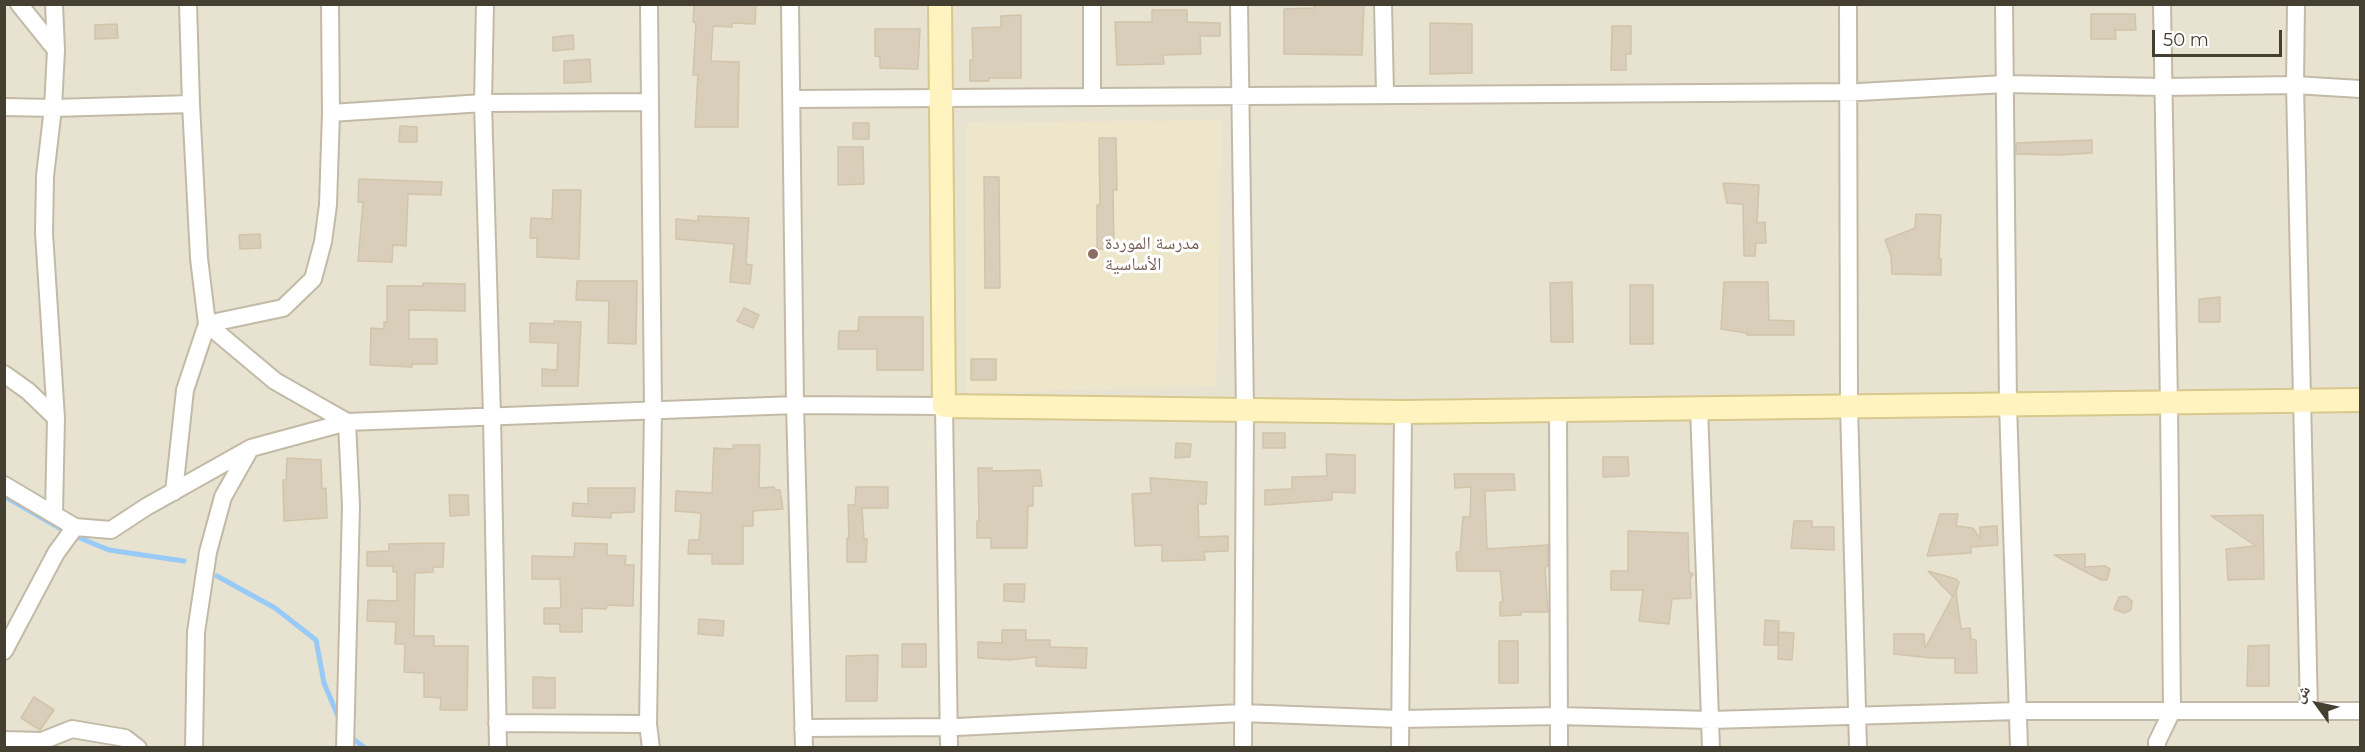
<!DOCTYPE html>
<html>
<head>
<meta charset="utf-8">
<style>
	body { margin:0 }
	#map { position:relative; width:2365px; height:752px; overflow:hidden; background:#f3efe2; font-family:Montserrat,"Noto Naskh Arabic",sans-serif }
	canvas { display:block }
	.frame { position:absolute; inset:0; border:6px solid #453f32; pointer-events:none }
	.north { position:absolute; left:2287px; top:674px; width:60px; height:60px; -webkit-text-stroke:4px #fff; paint-order:stroke; rotate:303deg; font-size:16px; font-weight:700; line-height:24px; text-align:center; color:#453f32 }
	.north::after { content:''; display:block; margin:auto; width:21px; height:27px; background:#453f32; clip-path:polygon(50% 0,100% 100%,50% 72%,0 100%) }
	.scale { position:absolute; left:2152px; top:30px; width:130px; height:27px; box-sizing:border-box; border:3px solid #453f32; border-top:0; padding-left:8px; font-size:18px; line-height:21px; white-space:nowrap; color:#453f32; -webkit-text-stroke:4px #fff; paint-order:stroke }
</style>
</head>
<body>
<div id="map">
<canvas width="2365" height="752"></canvas>
<div class="frame"></div>
<div class="north">ش</div>
<div class="scale">50 m</div>
</div>
<script>
const c = document.querySelector('canvas').getContext('2d');
c.lineJoin = 'round';
function fill(path, color) { c.fillStyle = color; c.fill(path, 'evenodd'); }
const toPath = rows => new Path2D(rows.map(r => 'M' + r).join(''));
function stroke(path, color, width, dash) { c.strokeStyle = color; c.lineWidth = width; c.lineCap = dash ? 'butt' : 'round'; c.setLineDash(dash || []); c.stroke(path); }
function label(font, color, halo, rows, align = 'center') {
  c.font = font + ' Montserrat,"Noto Naskh Arabic",sans-serif'; c.lineWidth = 6; c.setLineDash([]); c.textBaseline = 'middle'; c.strokeStyle = halo; c.fillStyle = color; for (const [text, x, y, turn = 0] of rows) {
    c.save(); c.translate(x, y); c.rotate((+turn || 0) * Math.PI / 180); c.textAlign = isNaN(turn) ? turn : align; if (halo) c.strokeText(text, 0, 0); c.fillText(text, 0, 0); c.restore();
  }
}
const residential = toPath([
	[5,5,2360,5,2360,747,5,747]
]);
const education = toPath([
	[1222,120,1216,386,967,393,967,123]
]);
const stream = toPath([
	[4,496,70,534,109,550,184,561],
	[217,576,275,608,316,640,324,683,340,721],
	[349,736,365,748]
]);
const building = toPath([
	[694,4,756,4,755,24,732,23,732,27,713,26,711,61,739,62,738,127,695,127,698,75,693,75,696,23,693,22,694,4],
	[1314,4,1364,4,1362,55,1284,54,1284,9,1314,8,1314,4],
	[1152,10,1187,10,1187,22,1220,23,1220,36,1200,36,1201,54,1163,55,1164,64,1117,65,1115,22,1152,22,1152,10],
	[2091,14,2135,14,2136,30,2115,30,2116,39,2091,39,2091,14],
	[1021,15,1021,78,989,78,989,81,970,81,970,60,973,60,972,28,1001,27,1001,16,1021,15],
	[1430,23,1472,24,1472,73,1430,74,1430,23],
	[117,24,118,38,95,39,95,25,117,24],
	[1612,26,1631,26,1631,54,1626,54,1626,70,1611,70,1612,26],
	[875,29,920,29,918,69,880,68,880,57,875,56,875,29],
	[573,35,574,49,553,51,553,37,573,35],
	[590,59,591,82,564,83,564,61,590,59],
	[853,123,869,123,869,139,853,139,853,123],
	[400,126,417,127,417,142,399,142,400,126],
	[1099,138,1116,138,1117,190,1113,190,1114,249,1097,249,1097,205,1100,205,1099,138],
	[2092,140,2092,153,2060,155,2016,154,2016,143,2092,140],
	[838,147,863,147,864,184,838,185,838,147],
	[984,177,999,177,1000,288,985,288,984,177],
	[359,179,442,182,441,195,408,194,406,246,393,245,392,262,358,261,363,202,358,202,359,179],
	[1723,183,1759,185,1757,223,1765,222,1766,243,1756,243,1755,256,1744,256,1743,204,1727,203,1723,183],
	[553,190,581,190,579,259,537,257,537,238,530,238,531,218,552,219,553,190],
	[1916,214,1941,215,1939,259,1941,259,1941,275,1892,274,1891,256,1885,240,1915,228,1916,214],
	[698,216,749,218,746,264,752,265,750,284,730,282,734,244,676,239,676,219,698,221,698,216],
	[260,234,261,248,240,249,239,235,260,234],
	[577,281,637,281,636,344,608,343,609,301,576,300,577,281],
	[1572,282,1573,342,1551,342,1550,283,1572,282],
	[1724,282,1768,282,1769,320,1794,321,1794,335,1747,335,1747,333,1721,329,1724,282],
	[423,283,465,284,465,311,409,310,409,339,437,339,437,364,412,364,412,367,370,365,371,328,384,329,384,322,387,322,387,286,423,286,423,283],
	[1630,285,1653,285,1653,344,1630,344,1630,285],
	[2220,297,2220,322,2199,322,2199,299,2220,297],
	[744,308,759,315,753,328,737,321,744,308],
	[859,317,923,317,923,370,877,370,877,349,838,349,839,331,858,331,859,317],
	[554,321,581,322,578,386,542,386,542,369,557,370,558,343,530,342,530,323,554,324,554,321],
	[971,359,996,359,996,380,971,380,971,359],
	[1263,433,1285,433,1285,448,1263,448,1263,433],
	[1176,443,1191,444,1190,457,1175,458,1176,443],
	[733,445,760,445,759,488,774,487,775,490,780,490,783,509,753,511,753,526,743,526,743,564,712,564,712,554,688,554,689,540,699,540,701,513,675,511,676,491,712,493,714,448,733,449,733,445],
	[1326,454,1355,455,1355,493,1332,492,1332,500,1265,505,1265,490,1292,489,1292,477,1327,476,1326,454],
	[1603,457,1628,457,1629,476,1603,477,1603,457],
	[287,458,321,460,322,489,326,488,327,518,284,521,283,480,286,480,287,458],
	[978,468,992,468,992,471,1040,470,1042,486,1033,486,1033,506,1028,506,1027,548,991,548,991,538,977,538,977,521,979,521,978,468],
	[1454,474,1514,474,1515,490,1485,491,1487,549,1548,545,1548,566,1545,567,1548,612,1521,612,1521,615,1500,616,1500,602,1503,602,1500,571,1457,571,1456,552,1460,552,1463,517,1470,517,1471,487,1455,488,1454,474],
	[1150,478,1207,482,1206,504,1198,504,1199,537,1228,536,1228,551,1204,552,1205,560,1162,561,1162,545,1135,546,1132,494,1151,493,1150,478],
	[856,487,888,487,888,508,862,508,864,539,867,539,866,562,847,562,847,538,849,539,848,505,855,505,856,487],
	[588,488,635,488,634,512,611,513,611,518,572,516,573,503,588,504,588,488],
	[449,495,468,495,469,515,450,516,449,495],
	[1940,514,1958,514,1956,526,1973,528,1980,539,1980,527,1997,526,1998,545,1971,547,1971,553,1927,556,1940,514],
	[2263,515,2264,579,2228,580,2226,549,2256,546,2211,516,2263,515],
	[1794,521,1812,521,1812,527,1834,527,1834,550,1791,548,1794,521],
	[1628,531,1688,533,1689,572,1693,574,1690,579,1691,598,1672,599,1669,624,1639,621,1643,590,1611,590,1611,571,1628,571,1628,531],
	[444,543,443,567,433,567,433,572,415,573,414,636,434,636,434,646,468,646,467,710,440,710,441,698,424,697,424,673,404,672,405,644,395,644,396,622,367,621,368,600,397,601,397,572,393,572,393,566,367,566,367,552,389,551,389,544,444,543],
	[575,543,607,544,607,555,626,556,625,565,634,565,633,606,607,605,606,609,582,608,582,632,560,632,560,624,544,624,544,608,561,608,560,579,532,579,532,556,574,557,575,543],
	[2085,554,2085,567,2105,566,2110,569,2107,580,2101,580,2054,555,2085,554],
	[1928,571,1956,579,1959,582,1956,592,1961,629,1970,628,1971,639,1976,640,1977,673,1955,673,1955,658,1931,658,1894,654,1894,634,1924,634,1925,648,1954,594,1952,596,1928,571],
	[1004,584,1025,584,1024,602,1004,601,1004,584],
	[2126,596,2132,601,2131,610,2124,613,2114,609,2119,597,2126,596],
	[699,619,724,621,723,636,698,634,699,619],
	[1765,620,1779,621,1778,645,1764,645,1765,620],
	[1002,630,1026,630,1026,640,1050,640,1050,647,1087,648,1086,668,1036,666,1036,657,1010,660,978,658,978,642,1002,643,1002,630],
	[1779,632,1794,633,1792,660,1778,659,1779,632],
	[1499,641,1518,641,1518,683,1499,683,1499,641],
	[902,644,926,644,926,667,902,667,902,644],
	[2269,645,2269,686,2247,686,2248,646,2269,645],
	[878,655,877,701,846,701,846,656,878,655],
	[533,677,555,678,555,708,533,708,533,677],
	[34,697,54,710,40,730,21,718,34,697]
]);
const street = toPath([
	[19,4,56,50,53,108,45,176,44,233,56,418],
	[54,4,56,50],
	[188,4,191,104,199,258,207,324,275,381,347,422,351,506,345,748],
	[485,4,483,103,492,416,498,748],
	[649,4,653,410,648,724,651,748],
	[790,4,795,405,804,748],
	[1092,4,1092,97],
	[1239,4,1245,410,1243,748],
	[1383,4,1385,94],
	[1848,4,1849,406,1858,748],
	[2004,4,2008,404,2019,748],
	[2296,4,2295,85,2309,711],
	[792,99,1859,92,2005,84,2164,87,2295,85,2360,89],
	[4,107,53,108,191,104],
	[331,113,483,103,650,102],
	[4,374,28,391,56,418,54,513],
	[1699,407,1711,748],
	[1558,409,1559,748],
	[4,485,75,527,111,530,146,507,251,448,347,422,795,405,944,406,949,748],
	[174,492,185,390,207,324,283,308,313,279,323,242,328,205,331,113,330,4],
	[4,651,56,553,75,527],
	[497,723,648,724],
	[803,728,956,727,1242,713,1400,719,1559,716,1711,720,2018,711,2360,711],
	[4,740,42,741,72,729,125,738,138,748],
	[194,748,196,632,208,552,223,497,250,449],
	[1400,748,1403,412],
	[2157,748,2157,742,2172,711,2169,404,2162,4]
]);
const secondary = toPath([
	[940,4,944,406,1403,412,2360,400]
]);
const markers = [
	[1093,254,6,"#8d6e63"]
];
const educationNames = [
	["مدرسة الموردة",1105,244],
	["الأساسية",1105,265]
];
fill(residential, '#e8e2d0');
fill(education, '#eee6cb');
stroke(stream, '#98caf7', 5);
fill(building, '#d9ceba');
stroke(building, '#d1c4aa', 1.5);
stroke(street, '#c2baa7', 20);
stroke(secondary, '#d7c88d', 26);
stroke(street, '#fff', 16);
stroke(secondary, '#fff4c0', 22);
for (const [x, y, r, color] of markers) { const dot = new Path2D(); dot.arc(x, y, r, 0, 2 * Math.PI); c.fillStyle = color; c.fill(dot); stroke(dot, '#fff', 2); }
label('18px', '#785e54', '#fff', educationNames, 'left');
</script>
</body>
</html>
